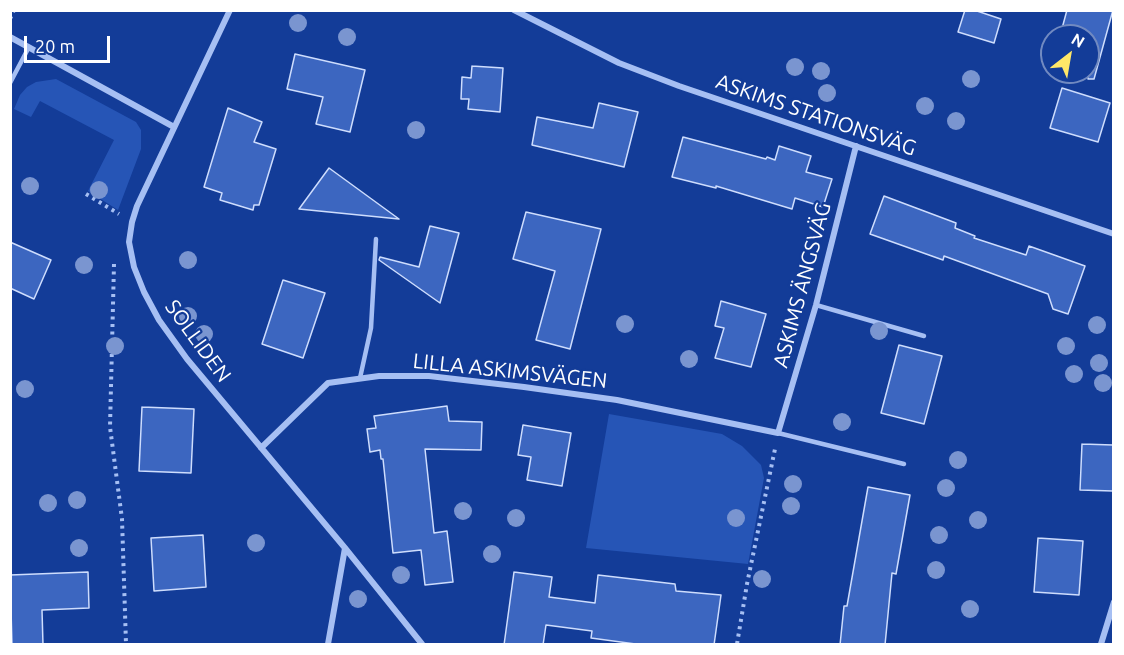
<!DOCTYPE html>
<html>
<head>
<meta charset="utf-8">
<style>
	body { margin:0 }
	#map { position:relative; width:1124px; height:655px; overflow:hidden; background:#133c98; font-family:Ubuntu,sans-serif }
	canvas { display:block }
	.frame { position:absolute; inset:0; border:12px solid #fff; pointer-events:none }
	.north { position:absolute; left:1040px; top:24px; width:60px; height:60px; box-sizing:border-box; background:#133c98; border:2px solid #718ac1; border-radius:50%; rotate:31deg; font-size:16px; font-weight:700; line-height:24px; text-align:center; color:#fff }
	.north::after { content:''; display:block; margin:auto; width:21px; height:27px; background:#ffe768; clip-path:polygon(50% 0,100% 100%,50% 72%,0 100%) }
	.scale { position:absolute; left:24px; top:36px; width:86px; height:27px; box-sizing:border-box; border:3px solid #fff; border-top:0; padding-left:8px; font-size:18px; line-height:21px; white-space:nowrap; color:#fff; -webkit-text-stroke:4px #133c98; paint-order:stroke }
</style>
</head>
<body>
<div id="map">
<canvas width="1124" height="655"></canvas>
<div class="frame"></div>
<div class="north">N</div>
<div class="scale">20 m</div>
</div>
<script>
const c = document.querySelector('canvas').getContext('2d');
c.lineJoin = 'round';
function fill(path, color) { c.fillStyle = color; c.fill(path, 'evenodd'); }
const toPath = rows => new Path2D(rows.map(r => 'M' + r).join(''));
function stroke(path, color, width, dash) { c.strokeStyle = color; c.lineWidth = width; c.lineCap = dash ? 'butt' : 'round'; c.setLineDash(dash || []); c.stroke(path); }
function label(font, color, halo, rows, align = 'center') {
  c.font = font + ' Ubuntu,sans-serif'; c.lineWidth = 4.5; c.setLineDash([]); c.textBaseline = 'middle'; c.strokeStyle = halo; c.fillStyle = color; for (const [text, x, y, turn = 0] of rows) {
    c.save(); c.translate(x, y); c.rotate((+turn || 0) * Math.PI / 180); c.textAlign = isNaN(turn) ? turn : align; if (halo) c.strokeText(text, 0, 0); c.fillText(text, 0, 0); c.restore();
  }
}
const green = toPath([
	[56,79,136,122,141,130,141,149,118,210,88,191,114,140,40,101,31,117,14,109,20,95,27,87,36,82],
	[609,414,722,434,742,446,761,465,764,478,748,564,586,548]
]);
const building = toPath([
	[965,10,974,10,1001,19,994,43,958,32,965,10],
	[1067,10,1113,10,1094,79,1088,79,1088,36,1060,36,1067,10],
	[295,54,365,70,350,132,316,124,323,97,287,89,295,54],
	[472,66,503,68,500,112,468,109,469,99,461,99,462,77,471,78,472,66],
	[1062,88,1110,103,1098,142,1050,128,1062,88],
	[599,103,638,112,624,167,532,145,537,117,593,128,599,103],
	[228,108,262,122,254,142,276,149,259,205,254,205,253,210,220,200,222,193,204,187,228,108],
	[683,137,766,159,767,157,775,160,779,146,811,156,806,172,832,179,823,207,795,198,792,209,716,186,716,188,672,177,683,137],
	[329,168,399,219,299,209,329,168],
	[884,196,956,223,955,228,975,236,974,238,1026,255,1029,246,1085,266,1068,314,1053,309,1048,294,944,256,943,260,870,234,884,196],
	[526,212,601,229,570,349,536,340,555,271,513,259,526,212],
	[430,226,459,233,440,303,379,260,380,257,419,267,430,226],
	[10,242,51,260,34,299,10,288,10,242],
	[283,280,325,293,303,358,262,344,283,280],
	[721,301,766,314,751,367,715,358,724,328,715,326,721,301],
	[899,345,942,356,924,424,881,413,899,345],
	[447,406,449,421,482,422,481,450,425,449,434,533,447,531,453,582,425,585,421,550,393,553,383,459,381,459,380,450,370,452,367,429,376,428,374,416,447,406],
	[142,407,194,409,191,473,139,471,142,407],
	[523,425,571,433,562,486,527,480,531,457,518,455,523,425],
	[1082,444,1113,445,1113,491,1080,490,1082,444],
	[868,487,910,495,896,574,892,573,885,645,840,645,844,606,847,606,868,487],
	[203,535,206,587,154,591,151,538,203,535],
	[1038,538,1083,541,1079,595,1034,592,1038,538],
	[88,572,89,608,42,610,43,645,12,645,10,575,88,572],
	[514,572,552,577,549,597,595,603,598,575,675,584,676,591,721,595,714,645,643,645,591,638,592,631,546,625,543,645,504,645,514,572]
]);
const path = toPath([
	[10,19,14,10],
	[86,194,119,214],
	[114,264,110,427,122,519,126,644],
	[737,644,747,584,775,449]
]);
const service = toPath([
	[10,83,29,47],
	[816,305,924,336],
	[360,378,371,328,376,239],
	[778,433,904,464]
]);
const minor = toPath([
	[230,10,137,206,132,222,129,242,134,267,144,292,159,320,187,359,345,548,422,644],
	[514,10,619,63,679,86,1114,234],
	[10,37,174,127],
	[261,448,328,383,379,376,429,376,524,387,617,400,778,433,816,305,856,146],
	[328,644,345,548],
	[1101,644,1114,602]
]);
const trees = [
	[298,23],
	[347,37],
	[795,67],
	[821,71],
	[971,79],
	[827,93],
	[925,106],
	[956,121],
	[416,130],
	[30,186],
	[99,190],
	[188,260],
	[84,265],
	[188,316],
	[625,324],
	[1097,325],
	[879,331],
	[204,334],
	[115,346],
	[1066,346],
	[689,359],
	[1099,363],
	[1074,374],
	[1103,383],
	[25,389],
	[842,422],
	[958,460],
	[793,484],
	[946,488],
	[77,500],
	[48,503],
	[791,506],
	[463,511],
	[516,518],
	[736,518],
	[978,520],
	[939,535],
	[256,543],
	[79,548],
	[492,554],
	[936,570],
	[401,575],
	[762,579],
	[358,599],
	[970,609]
];
const streetNames = [
	["ASKIMS STATIONSVÄG",816,115,19],
	["ASKIMS ÄNGSVÄG",802,285,-75],
	["SOLLIDEN",198,341,54],
	["LILLA ASKIMSVÄGEN",510,371,6]
];
fill(green, '#2655b6');
fill(building, '#3c66c0');
stroke(building, '#ceddfd', 1.5);
stroke(path, '#a6bff3', 4, [3, 4.5]);
stroke(service, '#a6bff3', 4.5);
stroke(minor, '#a6bff3', 6);
c.fillStyle = '#7a95d0';
for (const [x, y] of trees) { c.beginPath(); c.arc(x, y, 9, 0, 2 * Math.PI); c.fill(); }
label('21px', '#fff', '#133c98', streetNames);
</script>
</body>
</html>
